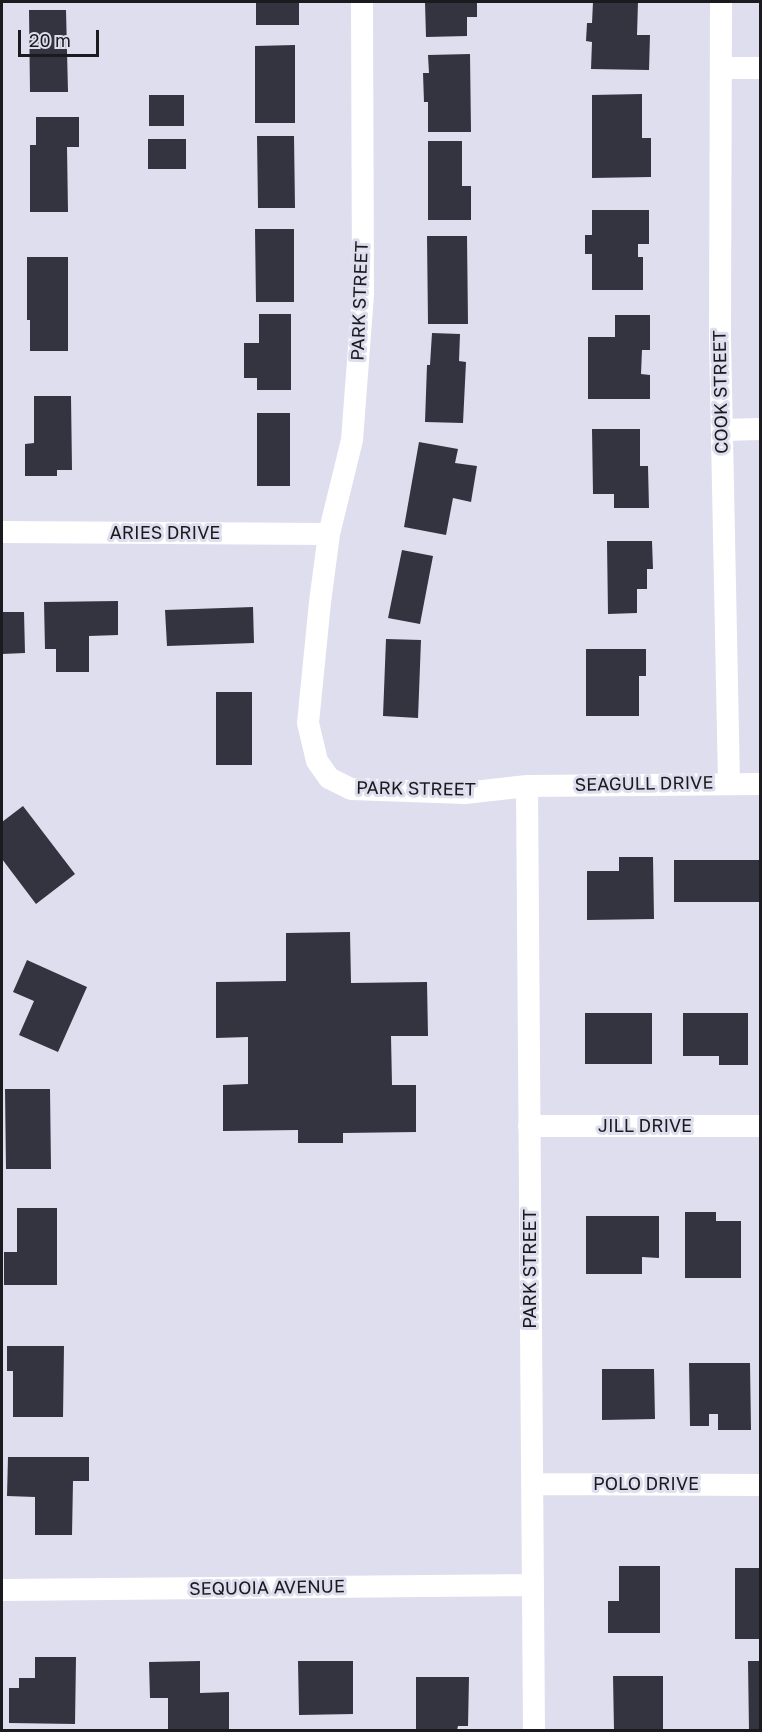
<!DOCTYPE html>
<html>
<head>
<meta charset="utf-8">
<style>
	body { margin:0 }
	#map { position:relative; width:762px; height:1732px; overflow:hidden; background:#dedeee; font-family:"Golos Text",sans-serif }
	canvas { display:block }
	.frame { position:absolute; inset:0; border:3px solid #1a1a1f; pointer-events:none }
	.scale { position:absolute; left:18px; top:30px; width:81px; height:27px; box-sizing:border-box; border:3px solid #1a1a1f; border-top:0; padding-left:8px; font-size:18px; line-height:21px; white-space:nowrap; color:#1a1a1f; -webkit-text-stroke:4px #dedeee; paint-order:stroke }
</style>
</head>
<body>
<div id="map">
<canvas width="762" height="1732"></canvas>
<div class="frame"></div>
<div class="scale">20 m</div>
</div>
<script>
const c = document.querySelector('canvas').getContext('2d');
c.lineJoin = 'round';
function fill(path, color) { c.fillStyle = color; c.fill(path, 'evenodd'); }
const toPath = rows => new Path2D(rows.map(r => 'M' + r).join(''));
function stroke(path, color, width, dash) { c.strokeStyle = color; c.lineWidth = width; c.lineCap = dash ? 'butt' : 'round'; c.setLineDash(dash || []); c.stroke(path); }
function label(font, color, halo, rows, align = 'center') {
  c.font = font + ' "Golos Text",sans-serif'; c.lineWidth = 6; c.setLineDash([]); c.textBaseline = 'middle'; c.strokeStyle = halo; c.fillStyle = color; for (const [text, x, y, turn = 0] of rows) {
    c.save(); c.translate(x, y); c.rotate((+turn || 0) * Math.PI / 180); c.textAlign = isNaN(turn) ? turn : align; if (halo) c.strokeText(text, 0, 0); c.fillText(text, 0, 0); c.restore();
  }
}
const building = toPath([
	[256,2,299,2,299,25,256,25],
	[425,2,477,2,477,17,467,17,467,36,426,37],
	[593,2,638,2,637,35,650,35,649,70,591,69,592,42,586,41,587,23,592,23],
	[29,10,66,10,68,92,30,92],
	[295,45,295,123,255,123,255,46],
	[470,54,471,132,428,132,428,102,424,102,423,73,429,73,428,55],
	[642,94,642,138,651,138,651,177,592,178,592,95],
	[149,95,184,95,184,126,149,126],
	[36,117,79,117,79,147,67,147,68,212,30,212,30,145,36,145],
	[257,136,294,136,295,208,258,208],
	[148,139,186,139,186,169,148,169],
	[428,141,462,141,462,186,471,186,471,220,428,220],
	[592,210,649,210,649,244,638,244,638,257,643,257,643,290,592,290,592,254,585,254,585,235,592,235],
	[255,229,294,229,294,302,256,302],
	[427,236,467,236,468,324,428,324],
	[27,257,68,257,68,351,30,351,30,320,27,320],
	[259,314,291,314,291,390,257,390,257,378,244,378,244,343,259,343],
	[615,315,650,315,650,350,642,350,641,374,650,375,650,399,588,399,588,337,615,337],
	[432,333,460,334,459,361,466,362,463,423,425,422,427,365,430,365],
	[34,396,71,396,72,470,57,470,57,476,25,476,25,444,34,443],
	[257,413,290,413,290,486,257,486],
	[592,429,640,429,640,466,648,466,649,508,614,508,614,494,593,494],
	[419,442,458,449,455,463,477,466,471,502,453,498,446,535,404,527],
	[607,541,652,541,653,569,647,569,647,589,637,589,637,613,608,614],
	[402,550,433,556,420,624,388,618],
	[118,601,118,635,89,636,89,672,56,672,56,649,45,649,44,602],
	[253,607,254,643,167,646,165,610],
	[2,612,24,612,25,653,2,654],
	[386,639,421,640,418,718,383,716],
	[586,649,646,649,646,676,639,676,639,716,586,716],
	[216,692,252,692,252,765,216,765],
	[23,806,75,874,36,904,2,859,2,822],
	[619,857,653,857,654,919,587,920,587,871,619,871],
	[674,860,760,860,760,902,674,902],
	[350,932,351,983,427,982,428,1036,391,1036,392,1085,416,1085,416,1132,343,1133,343,1143,298,1143,298,1130,223,1131,223,1085,248,1084,248,1037,216,1038,216,982,286,981,286,933],
	[27,960,87,987,58,1052,19,1035,34,1001,13,992],
	[585,1013,652,1013,652,1064,585,1064],
	[683,1013,748,1013,748,1065,719,1065,719,1056,683,1056],
	[5,1089,50,1089,51,1169,6,1169],
	[17,1208,57,1208,57,1285,4,1285,4,1252,17,1252],
	[685,1212,716,1212,716,1221,741,1221,741,1278,685,1278],
	[586,1216,659,1216,659,1258,642,1257,642,1274,586,1274],
	[7,1346,64,1346,63,1417,13,1417,13,1371,7,1371],
	[689,1363,750,1363,751,1430,718,1430,718,1414,709,1414,709,1426,690,1426],
	[602,1369,654,1369,655,1419,602,1420],
	[8,1457,89,1457,89,1481,73,1481,72,1535,35,1535,35,1497,7,1496],
	[619,1566,660,1566,660,1633,608,1633,608,1601,619,1601],
	[735,1568,760,1568,760,1639,735,1639],
	[35,1657,76,1657,75,1724,9,1723,9,1688,19,1688,19,1678,35,1678],
	[200,1661,200,1693,229,1692,229,1730,168,1730,168,1698,150,1698,149,1662],
	[298,1661,353,1661,353,1714,299,1715],
	[748,1661,760,1661,760,1730,749,1730],
	[613,1676,663,1676,663,1730,614,1730],
	[416,1677,469,1677,468,1726,458,1726,457,1730,416,1730]
]);
const minor = toPath([
	[362,2,363,295,352,440,329,534,320,602,308,723,317,761,329,778,351,789,465,793,527,786,760,784],
	[721,2,720,338,729,783],
	[721,68,760,68],
	[722,430,760,429],
	[2,532,329,534],
	[527,786,534,1730],
	[529,1126,760,1126],
	[532,1484,760,1485],
	[2,1590,533,1585]
]);
const streetNames = [
	["PARK STREET",360,301,-88],
	["COOK STREET",721,392,-91],
	["ARIES DRIVE",165,533],
	["SEAGULL DRIVE",644,784,-1],
	["PARK STREET",416,789,1],
	["JILL DRIVE",645,1126],
	["PARK STREET",530,1269,-90],
	["POLO DRIVE",646,1484],
	["SEQUOIA AVENUE",267,1588,-1]
];
fill(building, '#333440');
stroke(minor, '#fff', 22);
label('18px', '#1a1a1f', '#dedeee', streetNames);
</script>
</body>
</html>
